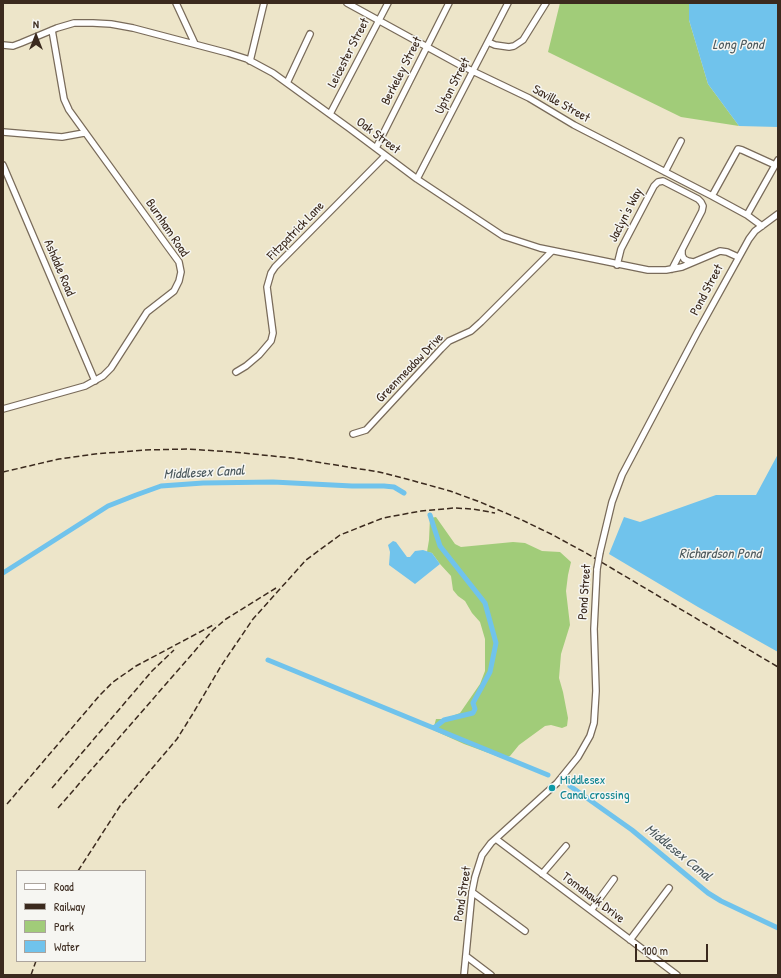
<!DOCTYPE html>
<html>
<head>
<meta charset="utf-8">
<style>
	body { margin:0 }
	#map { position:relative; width:781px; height:978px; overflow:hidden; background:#ede5c9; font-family:"Patrick Hand",sans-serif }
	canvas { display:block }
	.frame { position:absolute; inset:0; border:4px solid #3b2a1e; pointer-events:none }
	.legend { position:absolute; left:16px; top:870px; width:130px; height:92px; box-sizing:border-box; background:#f6f6f2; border:1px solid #aba49d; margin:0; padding:5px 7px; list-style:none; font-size:12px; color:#3b2a1e }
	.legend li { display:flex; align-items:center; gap:8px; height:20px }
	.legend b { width:20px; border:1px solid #aba49d }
	.north { position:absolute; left:16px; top:16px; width:40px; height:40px; -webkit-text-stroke:3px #f6f6f2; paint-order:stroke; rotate:0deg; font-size:11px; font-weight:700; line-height:16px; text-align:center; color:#3b2a1e }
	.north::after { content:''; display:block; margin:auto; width:14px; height:18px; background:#3b2a1e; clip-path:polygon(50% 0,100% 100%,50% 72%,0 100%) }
	.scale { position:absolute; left:635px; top:944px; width:73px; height:18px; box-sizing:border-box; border:2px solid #3b2a1e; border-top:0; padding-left:5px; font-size:12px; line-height:14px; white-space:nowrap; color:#3b2a1e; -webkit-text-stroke:3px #f6f6f2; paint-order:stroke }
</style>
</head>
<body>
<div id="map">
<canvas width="781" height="978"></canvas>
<div class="frame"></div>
<ul class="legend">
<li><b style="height:5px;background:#fff"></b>Road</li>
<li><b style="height:5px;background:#3b2a1e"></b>Railway</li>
<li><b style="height:11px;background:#a1cc79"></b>Park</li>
<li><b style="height:11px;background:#70c3ec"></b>Water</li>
</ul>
<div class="north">N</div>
<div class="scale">100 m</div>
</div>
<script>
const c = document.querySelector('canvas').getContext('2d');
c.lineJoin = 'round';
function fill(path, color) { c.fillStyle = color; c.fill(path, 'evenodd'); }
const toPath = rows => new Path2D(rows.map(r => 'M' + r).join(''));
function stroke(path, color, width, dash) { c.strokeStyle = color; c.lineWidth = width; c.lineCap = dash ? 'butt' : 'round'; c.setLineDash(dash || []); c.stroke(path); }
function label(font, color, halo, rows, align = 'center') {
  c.font = font + ' "Patrick Hand",sans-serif'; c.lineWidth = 3; c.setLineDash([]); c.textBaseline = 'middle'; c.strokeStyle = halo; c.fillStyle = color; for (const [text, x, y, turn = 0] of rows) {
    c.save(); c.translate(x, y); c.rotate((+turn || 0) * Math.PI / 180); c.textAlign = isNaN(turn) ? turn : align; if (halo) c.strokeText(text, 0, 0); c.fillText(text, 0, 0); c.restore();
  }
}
const green = toPath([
	[560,3,689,3,689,20,708,84,739,126,681,117,548,52],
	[436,517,455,544,461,547,513,542,525,543,542,551,560,552,571,562,568,575,566,591,570,625,561,654,559,678,563,692,568,718,567,726,562,728,551,725,545,726,519,745,510,756,502,758,494,755,464,744,433,730,436,719,444,719,460,713,480,684,485,671,485,639,480,622,472,613,465,601,458,596,453,590,451,576,440,564,432,553,427,552,429,540,430,518]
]);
const water = toPath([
	[689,3,778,3,778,127,739,126,708,84,689,20],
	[778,454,778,652,698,607,609,554,624,517,640,522,716,495,756,495],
	[393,541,396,542,407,557,410,557,415,551,423,550,432,553,440,564,415,584,389,565,390,552,388,545]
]);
const canal = toPath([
	[430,515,440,546,485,603,496,643,490,672,473,703,475,709,473,713,444,720,434,728],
	[3,573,108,506,136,495,161,486,203,483,273,482,352,486,384,486,394,487,404,493],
	[268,660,548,775],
	[570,786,632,830,708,893,721,901,778,928]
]);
const minor = toPath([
	[176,3,195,44],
	[347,3,460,65,529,98,574,125,712,196,747,215,762,226],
	[488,42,495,45,509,47,514,46,523,40,546,3],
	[3,45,13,46,21,43,57,28,74,23,93,23,111,24,133,28,228,53,247,59,273,73,349,128,417,179,503,236,540,248,648,270,666,270,682,267,720,251,727,252,738,257],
	[250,61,264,3],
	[287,83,310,34],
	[330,114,388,3],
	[3,132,62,137,84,133],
	[376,148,449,3],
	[3,165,95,381],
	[665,172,681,141],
	[417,179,508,3],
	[712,196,738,149,742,150,775,165],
	[747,215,778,160],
	[682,250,682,255,684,259,688,261,693,262],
	[617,265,621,249,654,186,658,182,663,181,698,199,701,202,703,206,702,211,672,269],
	[236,372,246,366,259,355,271,341,273,333,267,287,271,273,275,267,385,156],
	[3,409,85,386,103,376,111,368,147,312,174,291,179,281,181,272,179,262,168,247,69,110,64,99,52,30],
	[353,434,366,430,441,349,449,341,471,331,481,322,552,251],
	[600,552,612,502,622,475,697,333,749,239,755,231,778,214],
	[496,839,677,975],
	[542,874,566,846],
	[472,892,525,931],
	[592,909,614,879],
	[630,940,669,888],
	[466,956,491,975],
	[464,975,472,892,475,877,482,855,491,843,557,783,578,757,590,736,594,723,596,691,594,629,597,569]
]);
const rail = toPath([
	[3,472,59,459,95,454,145,450,187,449,233,452,292,458,379,472,403,478,450,491,480,502,522,520,551,534,586,553,778,667],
	[52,788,152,671,174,650],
	[7,804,100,695,113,682,136,666,215,624],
	[58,808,213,630,226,619,276,588],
	[78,871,120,806,177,739,192,715,221,666,253,619,306,560,340,535,383,518,421,511,454,508,473,509,495,513],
	[31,975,36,961]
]);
const minorBridge = toPath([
	[597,569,600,552]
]);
const markers = [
	[552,788,4,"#0f9aa8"]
];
const streetNames = [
	["Leicester Street",349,53,-63],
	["Berkeley Street",402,71,-63],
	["Upton Street",453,86,-63],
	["Saville Street",561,104,29],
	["Oak Street",378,136,37],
	["Jaclyn's Way",626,215,-63],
	["Burnham Road",167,228,56],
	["Fitzpatrick Lane",296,231,-46],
	["Ashdale Road",59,268,67],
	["Pond Street",707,290,-62],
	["Greenmeadow Drive",410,368,-46],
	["Pond Street",585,592,-86],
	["Pond Street",463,894,-81],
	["Tomahawk Drive",593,898,37]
];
const cultureNames = [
	["Middlesex",560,781],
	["Canal crossing",560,796]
];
const waterNames = [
	["Long Pond",738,45],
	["Middlesex Canal",204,473,-3],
	["Richardson Pond",720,554],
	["Middlesex Canal",678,853,39]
];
fill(green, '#a1cc79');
fill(water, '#70c3ec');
stroke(canal, '#70c3ec', 5);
stroke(minor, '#796b5a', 8);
stroke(minor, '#fff', 5.5);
stroke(rail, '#3b2a1e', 1.5, [6, 3]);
stroke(minorBridge, '#796b5a', 8, []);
stroke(minorBridge, '#fff', 5.5);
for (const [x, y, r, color] of markers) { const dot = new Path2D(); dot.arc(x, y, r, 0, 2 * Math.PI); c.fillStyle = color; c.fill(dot); stroke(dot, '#f6f6f2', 1.5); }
label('13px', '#3b2a1e', '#f6f6f2', streetNames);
label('13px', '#0d838f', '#f6f6f2', cultureNames, 'left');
label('italic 14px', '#4b585c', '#f6f6f2', waterNames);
</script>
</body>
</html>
